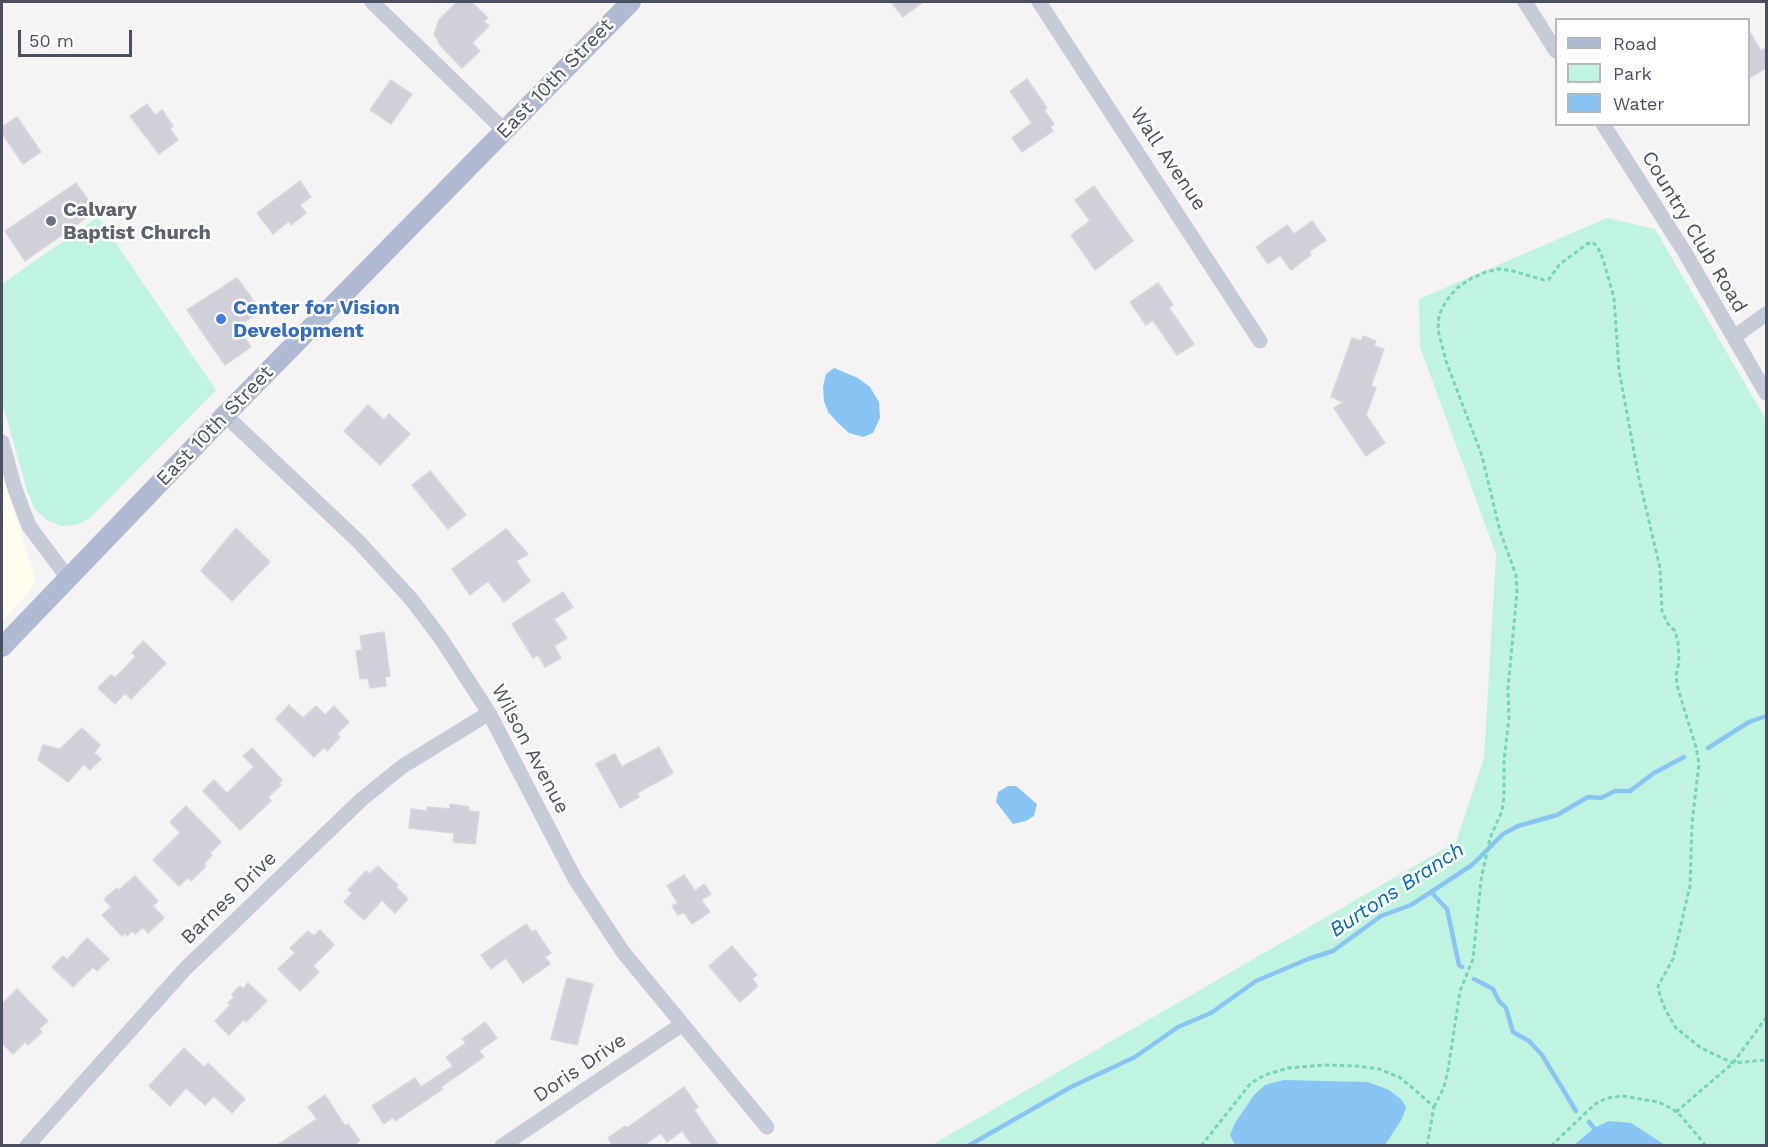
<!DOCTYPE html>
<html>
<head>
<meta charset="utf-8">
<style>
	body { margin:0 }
	#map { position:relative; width:1768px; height:1147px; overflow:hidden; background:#f5f3f3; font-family:"Work Sans",sans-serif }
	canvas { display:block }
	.frame { position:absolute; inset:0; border:3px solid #485062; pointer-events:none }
	.legend { position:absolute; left:1555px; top:18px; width:195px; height:108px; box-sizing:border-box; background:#fff; border:2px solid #b6b9c0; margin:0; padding:8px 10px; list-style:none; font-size:18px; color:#485062 }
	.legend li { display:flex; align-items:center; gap:12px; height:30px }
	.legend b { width:30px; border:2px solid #b6b9c0 }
	.scale { position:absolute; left:18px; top:30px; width:114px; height:27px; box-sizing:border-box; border:3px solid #485062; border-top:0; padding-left:8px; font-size:18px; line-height:21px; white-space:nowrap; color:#485062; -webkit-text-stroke:4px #fff; paint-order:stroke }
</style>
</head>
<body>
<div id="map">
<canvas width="1768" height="1147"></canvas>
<div class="frame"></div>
<ul class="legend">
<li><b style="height:8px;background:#b1bad3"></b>Road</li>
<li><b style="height:16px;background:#c0f4e0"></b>Park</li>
<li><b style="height:16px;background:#89c5f4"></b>Water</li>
</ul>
<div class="scale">50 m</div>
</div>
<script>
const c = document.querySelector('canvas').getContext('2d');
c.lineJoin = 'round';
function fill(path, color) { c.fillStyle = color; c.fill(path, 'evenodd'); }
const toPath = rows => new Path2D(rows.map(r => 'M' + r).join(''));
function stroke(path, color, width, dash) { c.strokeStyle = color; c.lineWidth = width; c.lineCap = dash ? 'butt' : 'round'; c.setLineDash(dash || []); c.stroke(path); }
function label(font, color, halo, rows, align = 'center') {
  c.font = font + ' "Work Sans",sans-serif'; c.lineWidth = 5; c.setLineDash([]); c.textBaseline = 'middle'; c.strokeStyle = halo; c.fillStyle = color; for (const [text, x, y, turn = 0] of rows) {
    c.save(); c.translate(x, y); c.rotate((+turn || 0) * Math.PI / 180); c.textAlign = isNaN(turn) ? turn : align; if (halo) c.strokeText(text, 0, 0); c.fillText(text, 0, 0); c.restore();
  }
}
const commercial = toPath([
	[2,472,35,579,27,594,2,622]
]);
const green = toPath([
	[98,217,216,390,89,519,76,525,61,526,47,520,35,509,27,491,2,402,2,284],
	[1607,218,1655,229,1766,420,1766,1145,930,1146,1456,842,1484,758,1496,554,1420,347,1419,299]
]);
const water = toPath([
	[834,368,858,378,870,387,879,402,880,418,873,433,863,437,849,433,838,423,828,412,824,401,823,387,826,374],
	[1008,786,1016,786,1037,804,1034,816,1026,821,1013,824,996,802,998,792],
	[1284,1080,1368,1082,1389,1090,1401,1099,1406,1107,1402,1119,1385,1145,1235,1145,1230,1135,1235,1123,1254,1095,1265,1085],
	[1609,1121,1631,1123,1665,1145,1574,1145,1594,1128]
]);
const stream = toPath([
	[1708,748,1749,722,1766,716],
	[1431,892,1447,909,1459,965,1462,967],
	[1474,979,1493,989,1499,1001,1506,1008,1513,1032,1529,1041,1542,1055,1576,1111],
	[1589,1122,1594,1128],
	[968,1146,1071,1087,1135,1057,1178,1027,1211,1013,1256,981,1308,959,1333,951,1381,916,1411,905,1431,892,1472,865,1503,834,1518,826,1557,815,1588,797,1601,798,1615,791,1630,791,1654,773,1684,757]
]);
const building = toPath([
	[457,2,471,2,488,18,484,21,489,26,472,43,480,51,462,68,440,45,434,34,439,20,457,2],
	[891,2,923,2,903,17,891,2],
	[1749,31,1761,51,1767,47,1767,67,1749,78,1749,31],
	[1027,79,1047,108,1044,110,1054,124,1050,127,1053,131,1022,152,1012,138,1032,123,1010,91,1027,79],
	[391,80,412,94,391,124,370,110,391,80],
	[147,104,155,115,162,110,173,126,170,129,178,140,159,154,130,116,147,104],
	[17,117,41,152,23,164,2,133,2,127,17,117],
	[300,181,311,197,300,205,306,213,291,225,289,221,273,234,257,213,300,181],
	[76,183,96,211,25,261,5,231,76,183],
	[1094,186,1133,241,1095,270,1071,235,1090,221,1075,200,1094,186],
	[1312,221,1326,240,1309,252,1311,255,1291,270,1280,255,1268,264,1256,247,1287,225,1294,234,1312,221],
	[237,278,261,311,237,327,251,347,225,365,187,310,237,278],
	[1158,283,1173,305,1169,308,1194,344,1177,355,1153,320,1146,325,1130,302,1158,283],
	[1363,336,1376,341,1374,346,1384,349,1371,386,1376,388,1366,415,1385,443,1366,456,1334,408,1343,402,1331,397,1352,338,1361,341,1363,336],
	[368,405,384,420,389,414,410,434,380,465,344,431,368,405],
	[430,471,466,515,448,529,412,485,430,471],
	[236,528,270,562,232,601,201,571,236,528],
	[506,529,528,554,516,561,530,581,504,602,488,581,470,595,452,569,506,529],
	[563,592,573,607,554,619,567,638,554,646,561,658,545,667,538,655,533,658,512,624,563,592],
	[384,632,390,676,385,677,386,686,370,688,368,678,360,679,356,651,362,650,360,636,384,632],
	[143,641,166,663,131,699,125,693,115,704,98,688,111,675,115,678,136,656,132,653,143,641],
	[289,705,303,718,316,706,325,715,334,706,349,722,337,734,340,737,327,751,324,747,314,757,276,719,289,705],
	[82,728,100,745,94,753,101,759,90,770,84,764,68,782,38,760,43,745,60,749,82,728],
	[659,747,673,773,637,793,639,797,620,808,596,764,615,754,622,767,659,747],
	[252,748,282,780,279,783,281,785,268,797,271,801,240,830,203,791,214,780,227,793,254,767,243,756,252,748],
	[450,804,469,807,469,811,479,812,475,844,453,842,454,833,409,828,411,809,427,811,427,807,450,809,450,804],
	[186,806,221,842,210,853,212,855,204,864,206,866,191,881,188,877,179,886,153,860,180,833,170,822,186,806],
	[378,866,398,885,396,887,408,899,395,913,382,900,364,920,344,902,352,893,348,890,366,871,370,874,378,866],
	[684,875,695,891,704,884,711,894,701,900,710,912,692,924,684,912,678,915,672,906,678,903,667,886,684,875],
	[135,876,158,901,153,906,164,918,148,933,143,927,135,934,132,931,127,936,125,933,122,936,102,915,111,907,104,899,117,888,119,890,135,876],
	[526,924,532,932,535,930,551,953,545,957,550,964,523,983,506,958,491,969,481,955,526,924],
	[320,930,334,945,313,966,319,972,300,991,278,969,295,953,290,948,308,931,314,936,320,930],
	[87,938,109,959,97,971,93,967,73,987,52,967,63,956,67,960,87,938],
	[732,946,757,975,752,979,758,986,740,1002,709,966,732,946],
	[567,978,593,984,577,1045,551,1039,567,978],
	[248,983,267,1001,246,1022,244,1019,229,1035,215,1021,230,1005,228,1003,234,997,232,994,240,986,243,989,248,983],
	[17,989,48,1021,39,1029,42,1032,28,1045,25,1042,13,1054,2,1043,2,1004,17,989],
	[485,1022,497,1038,479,1051,484,1057,441,1087,443,1089,395,1121,393,1117,384,1124,372,1106,415,1078,421,1087,453,1066,446,1057,466,1043,462,1039,485,1022],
	[184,1048,204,1067,208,1063,245,1099,232,1113,214,1096,205,1105,186,1088,170,1106,149,1086,184,1048],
	[684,1087,698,1107,694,1110,719,1146,693,1146,682,1131,667,1142,661,1133,643,1146,613,1146,608,1138,625,1126,627,1128,684,1087],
	[325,1095,345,1126,348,1124,360,1141,353,1146,276,1146,317,1119,308,1107,325,1095]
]);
const path = toPath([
	[1434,1107,1444,1087,1448,1070,1460,991,1473,959,1481,880,1490,838,1502,811,1504,796,1504,760,1509,718,1508,688,1517,592,1516,575,1500,531,1482,456,1446,361,1438,330,1439,315,1446,301,1457,288,1472,278,1486,272,1499,269,1513,271,1544,280,1549,279,1560,264,1587,244,1592,242,1597,246,1603,259,1614,298,1619,370,1639,479,1660,568,1662,611,1668,624,1675,631,1678,642,1679,661,1676,676,1678,689,1696,747,1699,764,1692,823,1690,886,1673,959,1658,986,1660,996,1665,1009,1676,1028,1701,1048,1733,1063,1766,1060],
	[1676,1112,1733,1063,1766,1018],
	[1201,1146,1251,1083,1265,1075,1288,1068,1325,1065,1357,1066,1379,1069,1399,1077,1414,1089,1434,1107,1427,1146],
	[1551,1146,1595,1104,1607,1098,1622,1096,1658,1102,1673,1109,1682,1117,1706,1146]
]);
const minor = toPath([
	[372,2,505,131],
	[1039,2,1260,341],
	[1525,2,1556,51],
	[1603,124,1684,251,1766,393],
	[1734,337,1766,314],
	[225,415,359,542,412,600,442,640,489,713,575,879,623,952,767,1127],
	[2,442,15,489,29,526,68,578],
	[27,1146,185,969,362,799,403,766,489,713],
	[502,1146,681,1025]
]);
const major = toPath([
	[2,647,225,415,631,2]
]);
const markers = [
	[51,221,6,"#6b7280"],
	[221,319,6,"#3f7fe0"]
];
const streetNames = [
	["East 10th Street",555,79,-46],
	["Wall Avenue",1168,159,56],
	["Country Club Road",1694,232,59],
	["East 10th Street",215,426,-46],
	["Wilson Avenue",530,749,62],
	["Barnes Drive",229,898,-44],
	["Doris Drive",580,1068,-34]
];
const worshipNames = [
	["Calvary",63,210],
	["Baptist Church",63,233]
];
const shopNames = [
	["Center for Vision",233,308],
	["Development",233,331]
];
const waterNames = [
	["Burtons Branch",1397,890,-33]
];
fill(commercial, '#fefdee');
fill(green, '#c0f4e0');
fill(water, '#89c5f4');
stroke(stream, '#89c5f4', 4.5);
fill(building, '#cfd0d8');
stroke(building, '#d6d7de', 1.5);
stroke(path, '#74d5bc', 3, [4.5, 3]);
stroke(minor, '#c6cbd8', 15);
stroke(major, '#b1bad3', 20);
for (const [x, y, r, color] of markers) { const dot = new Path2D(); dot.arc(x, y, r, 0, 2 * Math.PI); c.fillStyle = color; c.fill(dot); stroke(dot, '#fff', 2); }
label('20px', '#485062', '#fff', streetNames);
label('bold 20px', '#5b616d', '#fff', worshipNames, 'left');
label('bold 20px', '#366cbe', '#fff', shopNames, 'left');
label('italic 21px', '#006abd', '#fff', waterNames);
</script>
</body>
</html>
